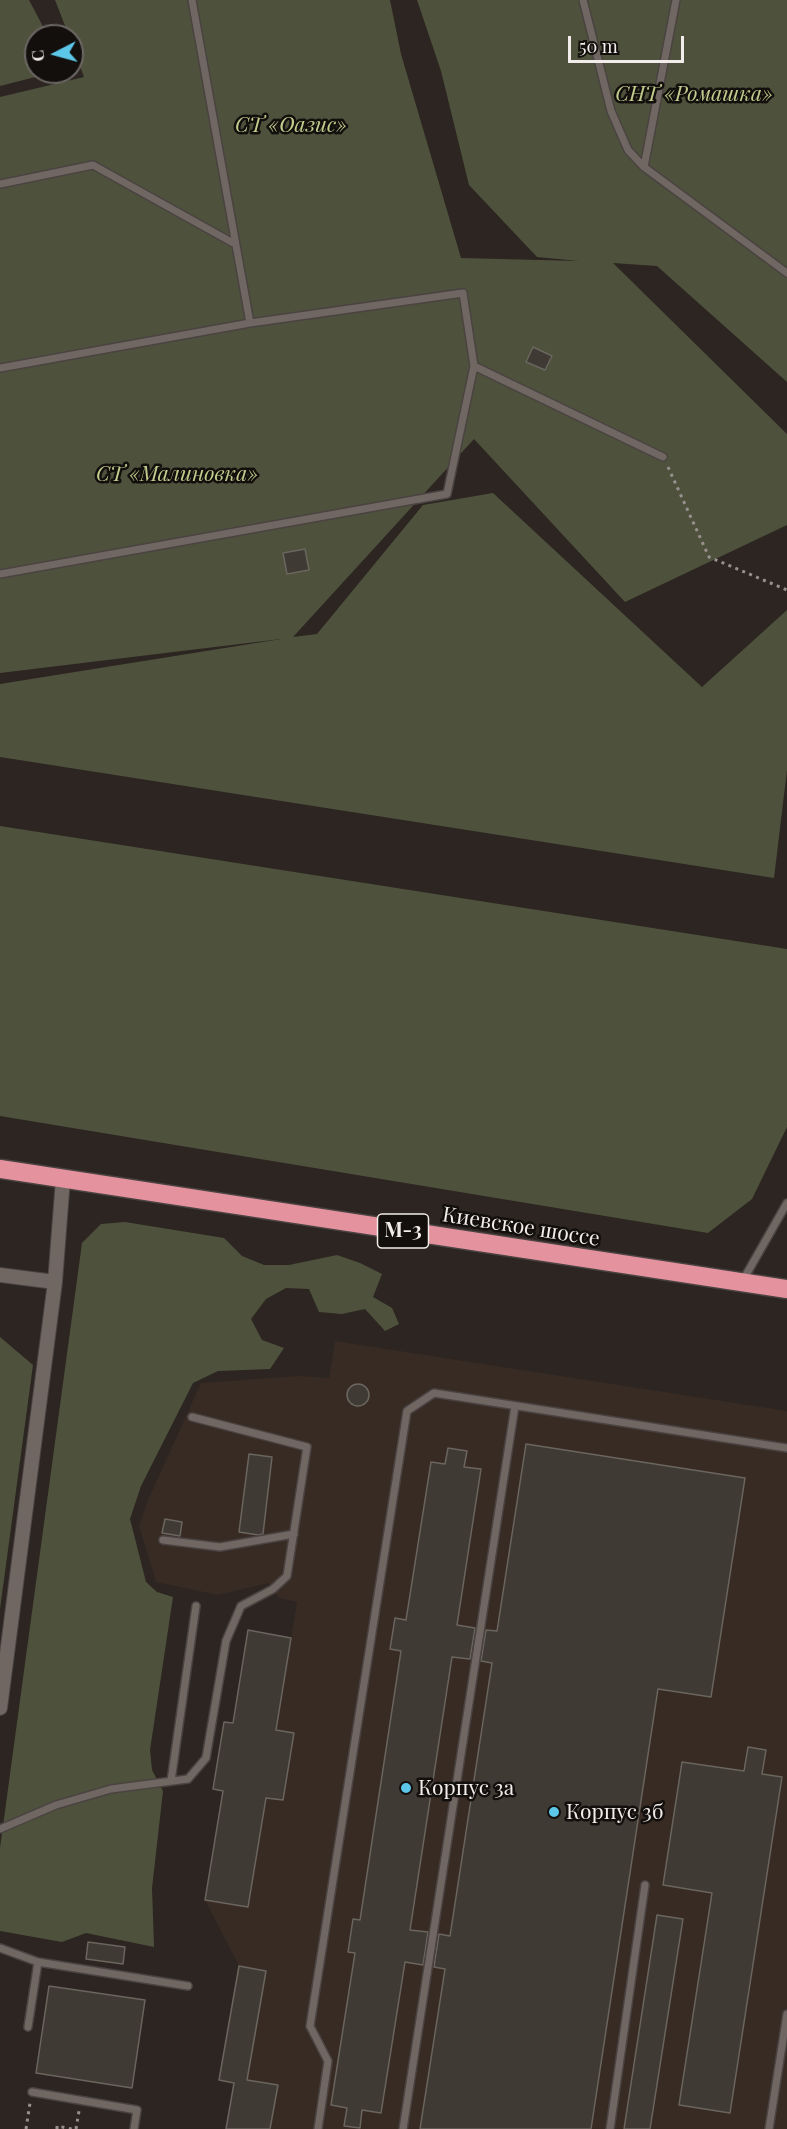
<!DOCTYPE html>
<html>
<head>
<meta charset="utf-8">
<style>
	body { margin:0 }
	#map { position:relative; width:787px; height:2129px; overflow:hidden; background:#2c2521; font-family:"Playfair Display",serif }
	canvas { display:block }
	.north { position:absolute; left:24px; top:24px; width:60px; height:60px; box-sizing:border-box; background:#120f0d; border:2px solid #6c6765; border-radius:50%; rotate:264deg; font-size:16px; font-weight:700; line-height:24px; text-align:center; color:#f2ecea }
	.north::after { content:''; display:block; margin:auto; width:21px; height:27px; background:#5cc7e8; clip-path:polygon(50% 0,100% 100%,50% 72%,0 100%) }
	.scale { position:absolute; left:568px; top:36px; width:116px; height:27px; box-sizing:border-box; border:3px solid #f2ecea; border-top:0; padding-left:8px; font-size:18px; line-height:21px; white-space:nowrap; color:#f2ecea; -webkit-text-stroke:4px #120f0d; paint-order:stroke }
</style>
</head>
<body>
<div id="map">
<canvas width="787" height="2129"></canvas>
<div class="north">С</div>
<div class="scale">50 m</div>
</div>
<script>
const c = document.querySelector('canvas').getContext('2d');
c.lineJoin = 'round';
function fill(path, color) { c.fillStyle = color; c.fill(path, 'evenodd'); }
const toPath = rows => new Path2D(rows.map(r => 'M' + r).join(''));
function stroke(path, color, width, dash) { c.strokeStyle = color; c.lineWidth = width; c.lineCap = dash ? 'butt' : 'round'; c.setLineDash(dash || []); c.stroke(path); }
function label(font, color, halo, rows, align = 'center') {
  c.font = font + ' "Playfair Display",serif'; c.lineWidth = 5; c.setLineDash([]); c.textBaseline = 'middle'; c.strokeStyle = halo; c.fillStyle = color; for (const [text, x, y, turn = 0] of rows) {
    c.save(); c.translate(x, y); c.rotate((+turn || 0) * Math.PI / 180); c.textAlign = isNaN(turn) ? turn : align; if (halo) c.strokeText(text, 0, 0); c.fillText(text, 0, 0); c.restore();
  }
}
const built = toPath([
	[335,1341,787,1411,787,2129,226,2129,234,2083,219,2080,239,1966,205,1900,265,1798,213,1789,224,1722,276,1730,277,1720,235,1713,248,1630,291,1638,297,1602,279,1598,269,1583,218,1595,156,1582,139,1526,147,1502,201,1383,298,1376,329,1378]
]);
const green = toPath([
	[0,0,29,0,48,36,36,36,36,72,55,72,0,86],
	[55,0,390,0,401,54,461,258,579,261,537,257,469,185,441,71,417,0,787,0,787,382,657,266,613,263,787,434,787,525,625,602,474,439,293,637,317,634,423,505,493,493,702,687,787,610,787,770,774,878,0,757,0,684,281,639,0,673,0,97,84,77,72,44,72,36,69,36],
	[0,826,787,949,787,1127,752,1199,708,1233,0,1116],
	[125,1222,224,1238,242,1256,264,1265,289,1265,337,1255,360,1263,382,1274,373,1297,392,1308,399,1324,385,1331,365,1309,342,1314,319,1312,309,1289,286,1288,266,1299,251,1319,262,1340,284,1348,270,1369,218,1371,193,1383,141,1486,130,1519,146,1582,157,1592,173,1597,150,1750,152,1770,163,1791,152,1888,154,1947,86,1933,62,1942,0,1931,0,1848,82,1243,101,1224],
	[0,1337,33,1365,0,1609]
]);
const building = toPath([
	[533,347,552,356,545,370,526,362,533,347],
	[305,549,309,570,287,574,283,553,305,549],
	'347 1395a11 11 0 1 1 22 0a11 11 0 1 1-22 0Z',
	[526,1444,745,1478,711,1697,658,1689,591,2129,420,2129,445,1969,434,1967,439,1934,450,1936,492,1663,481,1661,486,1630,497,1631,526,1444],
	[448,1448,467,1451,464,1467,481,1469,457,1625,475,1628,470,1659,452,1657,410,1930,428,1932,423,1965,405,1962,381,2113,362,2110,360,2128,344,2126,347,2108,331,2105,355,1953,348,1952,353,1919,360,1920,401,1651,390,1649,395,1618,406,1620,431,1462,445,1464,448,1448],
	[249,1454,272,1457,263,1534,258,1535,239,1532,249,1454],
	[165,1519,182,1522,180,1536,162,1533,165,1519],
	[248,1630,291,1638,276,1730,294,1733,283,1800,266,1798,248,1907,205,1900,223,1791,213,1789,224,1722,233,1723,248,1630],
	[748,1747,766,1750,762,1774,782,1777,730,2113,679,2105,712,1893,663,1885,682,1762,744,1771,748,1747],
	[657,1915,683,1919,650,2129,624,2129,657,1915],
	[88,1942,125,1947,123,1964,86,1959,88,1942],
	[239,1966,266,1971,247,2080,278,2085,270,2129,226,2129,234,2083,219,2080,239,1966],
	[49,1986,145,2000,132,2088,36,2073,49,1986]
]);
const path = toPath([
	[668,467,709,557,787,590],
	[26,2129,30,2103],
	[57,2129,57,2126,72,2129],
	[76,2129,79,2111]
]);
const lane = toPath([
	[583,0,611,111,628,150,644,167],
	[676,0,644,167,787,273],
	[0,184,93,165,235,244],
	[250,323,463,293,474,366],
	[0,368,250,323,192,0],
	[0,574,447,494,474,366,663,457],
	[742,1282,787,1203],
	[163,1540,220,1547,294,1534],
	[171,1781,196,1606],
	[0,1829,56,1805,111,1789,188,1779,206,1758,226,1641,241,1606,273,1589,287,1576,307,1447,192,1417],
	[0,1948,38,1962,188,1986],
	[28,2027,38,1962],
	[32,2092,137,2110,134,2129],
	[318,2129,328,2061,310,2026,407,1411,434,1393,787,1448],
	[403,2129,515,1406],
	[610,2129,645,1885],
	[769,2129,787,2014]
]);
const street = toPath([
	[0,1275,55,1282],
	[0,1708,55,1282,63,1179]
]);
const highway = toPath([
	[0,1169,787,1289]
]);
const markers = [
	[406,1788,6,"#5cc7e8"],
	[554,1812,6,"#5cc7e8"]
];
const shields = [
	[403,1231,51]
];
const shieldNames = [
	["М-3",403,1231]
];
const parkNames = [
	["СНТ «Ромашка»",694,94],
	["СТ «Оазис»",291,125],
	["СТ «Малиновка»",177,474]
];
const streetNames = [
	["Киевское шоссе",521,1227,9]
];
const poiNames = [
	["Корпус 3a",418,1788],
	["Корпус 3б",566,1812]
];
fill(built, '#382b24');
fill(green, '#4e523c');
fill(building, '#3f3b34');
stroke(building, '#6a655e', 1.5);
stroke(lane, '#4a4341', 10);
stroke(street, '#4a4341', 16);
stroke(highway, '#4a4341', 21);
stroke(path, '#97908e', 3, [3, 4.5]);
stroke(lane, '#706763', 7);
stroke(street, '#706763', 14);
stroke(highway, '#e4929d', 18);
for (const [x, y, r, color] of markers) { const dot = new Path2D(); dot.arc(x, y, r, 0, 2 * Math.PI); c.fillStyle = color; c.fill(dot); stroke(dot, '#120f0d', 2); }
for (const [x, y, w] of shields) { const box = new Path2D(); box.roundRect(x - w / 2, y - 17, w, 34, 4.5); c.fillStyle = '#120f0d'; c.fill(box); stroke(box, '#f2ecea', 1.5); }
label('bold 20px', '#f2ecea', null, shieldNames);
label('italic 21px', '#c2cd8d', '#120f0d', parkNames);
label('21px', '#f2ecea', '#120f0d', streetNames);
label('21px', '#f2ecea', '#120f0d', poiNames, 'left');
</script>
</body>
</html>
